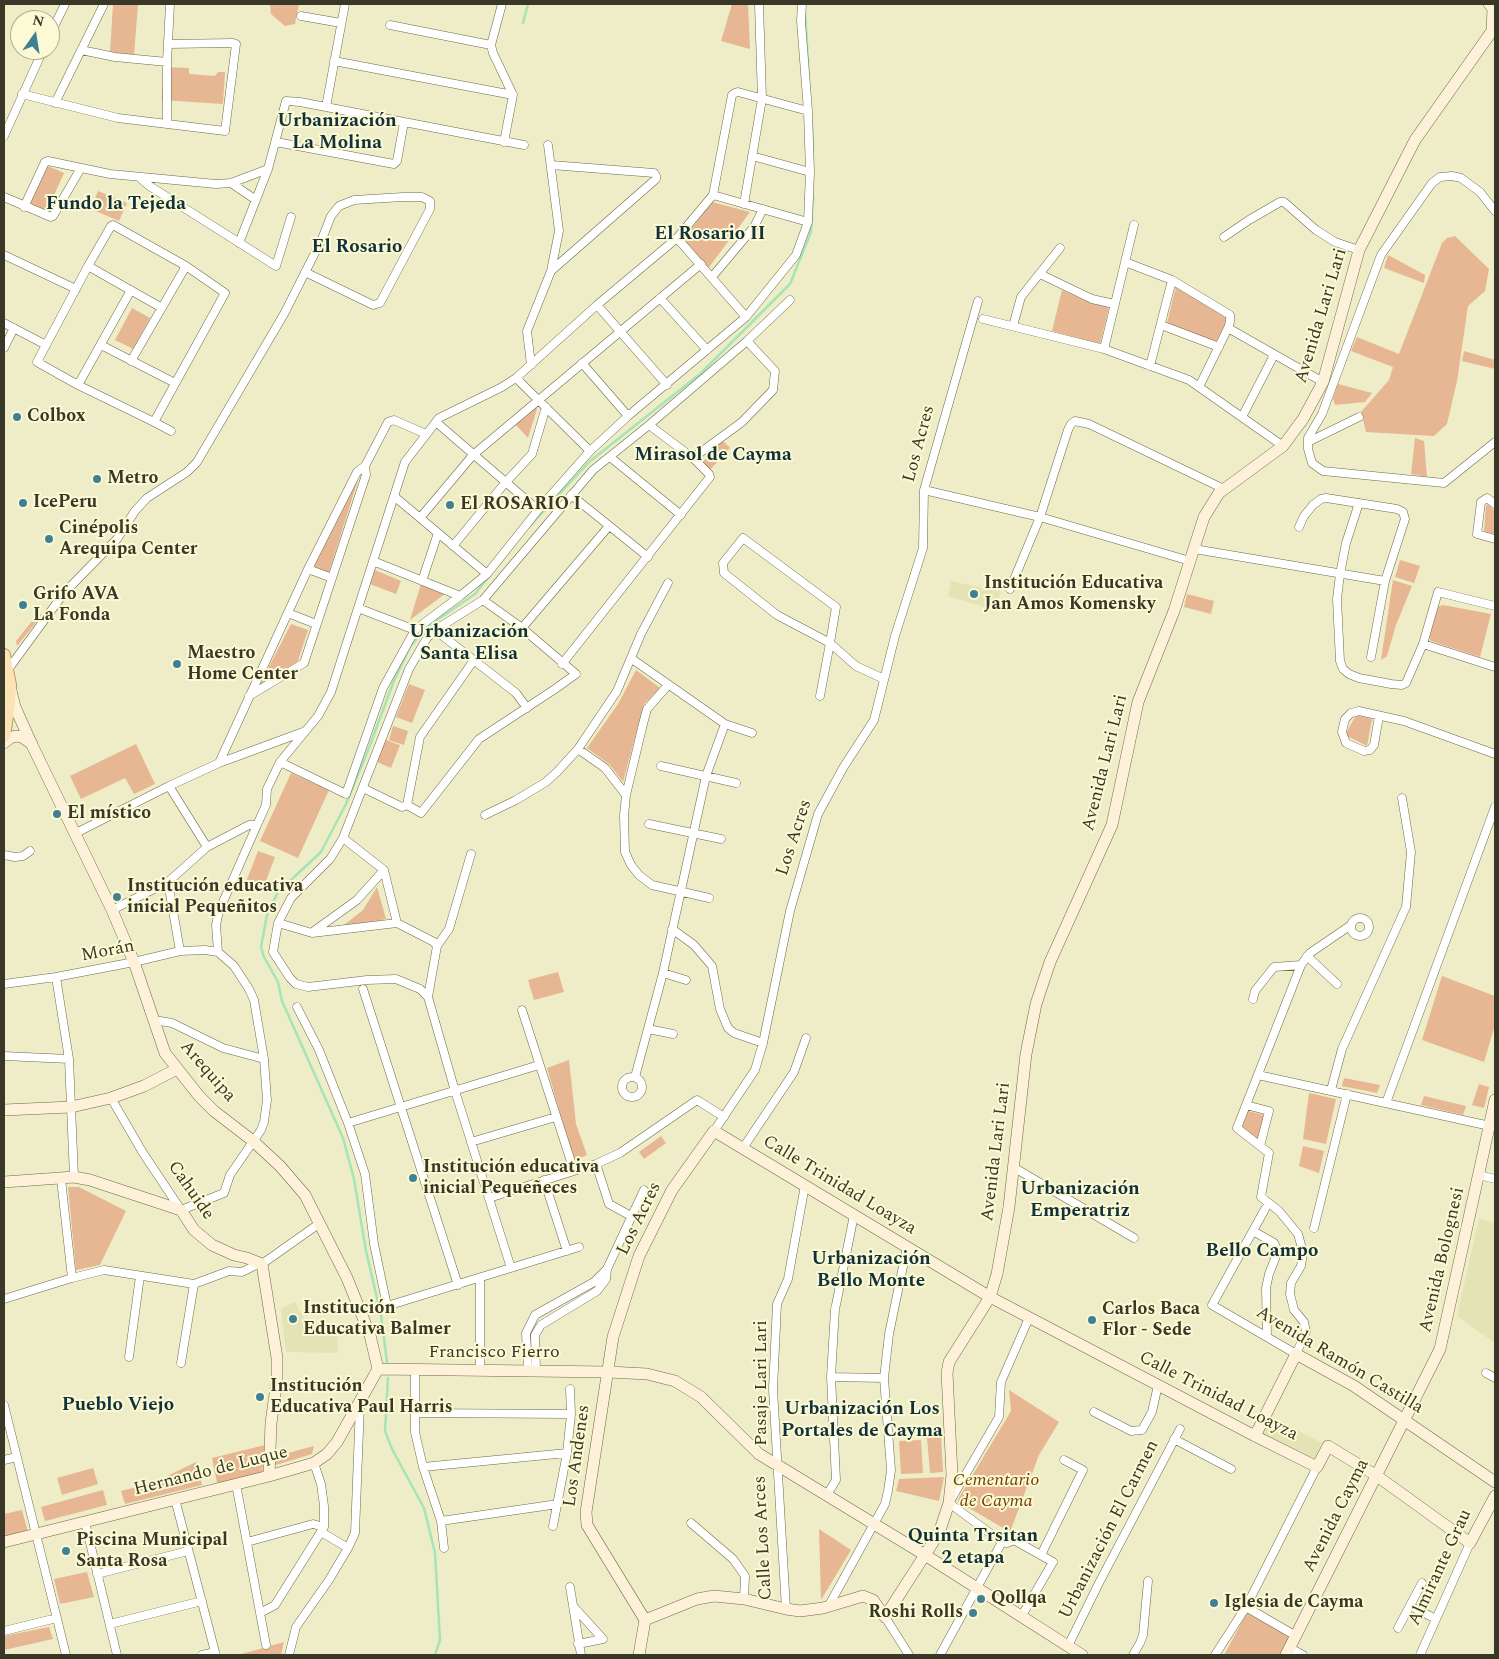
<!DOCTYPE html>
<html>
<head>
<meta charset="utf-8">
<style>
	body { margin:0 }
	#map { position:relative; width:1499px; height:1659px; overflow:hidden; background:#eeedc7; font-family:Spectral,serif }
	canvas { display:block }
	.frame { position:absolute; inset:0; border:5px solid #383728; pointer-events:none }
	.north { position:absolute; left:10px; top:10px; width:50px; height:50px; box-sizing:border-box; background:#fbfad4; border:1px solid #adac8f; border-radius:50%; rotate:13deg; font-size:14px; font-weight:700; line-height:20px; text-align:center; color:#383728 }
	.north::after { content:''; display:block; margin:auto; width:18px; height:22px; background:#408094; clip-path:polygon(50% 0,100% 100%,50% 72%,0 100%) }
</style>
</head>
<body>
<div id="map">
<canvas width="1499" height="1659"></canvas>
<div class="frame"></div>
<div class="north">N</div>
</div>
<script>
const c = document.querySelector('canvas').getContext('2d');
c.lineJoin = 'round';
function fill(path, color) { c.fillStyle = color; c.fill(path, 'evenodd'); }
const toPath = rows => new Path2D(rows.map(r => 'M' + r).join(''));
function stroke(path, color, width, dash) { c.strokeStyle = color; c.lineWidth = width; c.lineCap = dash ? 'butt' : 'round'; c.setLineDash(dash || []); c.stroke(path); }
function label(font, color, halo, rows, align = 'center') {
  c.font = font + ' Spectral,serif'; c.lineWidth = 4; c.setLineDash([]); c.textBaseline = 'middle'; c.strokeStyle = halo; c.fillStyle = color; for (const [text, x, y, turn = 0] of rows) {
    c.save(); c.translate(x, y); c.rotate((+turn || 0) * Math.PI / 180); c.textAlign = isNaN(turn) ? turn : align; if (halo) c.strokeText(text, 0, 0); c.fillText(text, 0, 0); c.restore();
  }
}
const built = toPath([
	[951,581,1001,592,994,610,948,596],
	[1479,1218,1495,1223,1495,1343,1457,1316],
	[295,1302,310,1330,337,1329,338,1353,286,1352,281,1309],
	[1271,1416,1322,1443,1313,1462,1261,1435]
]);
const green = toPath([
	[113,4,138,4,134,55,110,53],
	[270,4,299,4,295,24,285,26,271,14],
	[732,4,748,4,750,49,721,41],
	[164,67,189,68,189,74,215,76,218,72,225,72,223,104,162,100],
	[41,163,64,173,46,213,23,203],
	[98,191,127,203,119,221,91,209],
	[712,202,750,212,707,270,682,241],
	[1455,236,1489,269,1485,291,1468,306,1457,381,1447,424,1434,436,1366,432,1361,412,1389,380,1393,367,1351,351,1357,337,1399,354,1442,243,1447,238],
	[1388,255,1425,275,1424,283,1384,268],
	[1176,286,1225,317,1226,322,1216,342,1167,323],
	[1062,290,1088,302,1109,307,1100,344,1052,331],
	[132,308,150,318,133,349,115,340],
	[1464,351,1495,360,1495,369,1462,361],
	[1338,384,1372,393,1365,402,1335,405,1333,399],
	[535,406,537,409,528,438,513,422],
	[1415,438,1424,441,1427,477,1411,474],
	[722,440,730,448,709,471,701,464],
	[359,477,328,575,313,568],
	[1488,504,1495,511,1495,534,1484,531,1486,506],
	[1400,560,1420,566,1414,583,1395,577],
	[375,570,401,581,396,594,370,584],
	[1393,580,1412,586,1396,625,1387,656,1381,660],
	[421,584,446,593,410,620],
	[1187,594,1214,601,1211,614,1184,607],
	[1443,605,1491,614,1480,657,1431,641,1429,638,1437,607],
	[42,614,41,616,17,646,16,641,37,615],
	[291,624,308,630,298,661,259,686],
	[636,670,660,688,644,704,623,782,610,765,587,748,618,704],
	[409,684,425,690,412,723,396,717],
	[1356,715,1372,719,1367,746,1345,735],
	[393,726,408,731,404,745,389,740],
	[386,740,400,745,391,768,377,762],
	[136,744,155,784,134,794,125,778,81,799,70,776],
	[291,773,329,790,298,858,260,841],
	[258,851,275,857,263,889,246,882],
	[377,887,386,919,339,929,363,910],
	[558,972,564,992,534,1000,528,980],
	[1442,976,1495,996,1495,1025,1484,1062,1422,1040],
	[569,1060,576,1124,587,1155,574,1161,547,1068],
	[1344,1078,1380,1085,1377,1093,1342,1086],
	[1479,1084,1489,1087,1484,1108,1472,1105],
	[1309,1093,1336,1099,1326,1144,1303,1139],
	[1424,1096,1466,1106,1463,1115,1421,1105],
	[1248,1111,1264,1115,1261,1138,1253,1140,1242,1128],
	[661,1136,666,1143,644,1159,639,1152],
	[1303,1146,1324,1151,1319,1173,1299,1166],
	[68,1187,79,1187,126,1211,100,1265,76,1270],
	[1009,1390,1059,1422,1039,1455,1010,1532,957,1501,1011,1411],
	[941,1437,943,1472,930,1473,927,1438],
	[921,1440,923,1473,901,1474,899,1441],
	[265,1445,262,1474,217,1483,212,1458],
	[314,1446,312,1454,276,1465,273,1457],
	[196,1462,202,1485,125,1504,121,1491,153,1483],
	[93,1468,98,1484,62,1495,57,1478],
	[944,1477,939,1501,896,1491,899,1479],
	[103,1490,107,1505,45,1521,41,1507],
	[22,1510,28,1532,4,1539,4,1514],
	[819,1529,851,1550,821,1600],
	[87,1572,94,1597,60,1604,54,1579],
	[1247,1613,1292,1638,1282,1655,1224,1655],
	[49,1627,53,1639,4,1650,4,1636],
	[284,1642,281,1655,238,1655]
]);
const stream = toPath([
	[805,12,809,79],
	[523,23,528,4],
	[812,122,813,159],
	[530,526,589,462,700,374,790,284,811,232,813,197],
	[387,1362,381,1315,366,1251,354,1179,343,1138,282,1001,278,982,264,957,261,947,267,915,278,892,321,852,346,804,369,748,393,683,410,647,428,626,475,594,487,579],
	[388,1378,385,1431,392,1449,424,1508,435,1553,440,1640,435,1655]
]);
const street = toPath([
	[502,4,491,45,493,53,513,95,504,142],
	[301,16,341,23],
	[390,25,491,45],
	[50,35,65,4],
	[81,50,115,57,167,62],
	[334,61,513,95],
	[22,94,118,118,225,131,236,44,233,43,168,44],
	[55,103,104,4],
	[326,107,345,4],
	[404,122,524,145],
	[167,123,167,62,170,4],
	[4,136,43,50],
	[752,156,810,172],
	[551,165,654,173,656,176,656,179,551,271],
	[139,177,148,185,276,266,291,217],
	[231,183,256,200],
	[713,195,808,222],
	[4,197,51,217,53,216,81,168],
	[744,204,762,99,759,4],
	[24,207,45,162,48,161,110,174,216,184,231,183,268,169],
	[1495,211,1480,192,1461,178,1452,176,1440,177,1432,183,1381,255,1322,414,1308,438,1308,449,1312,463,1323,471,1444,483,1495,442],
	[1224,237,1249,220,1280,202,1284,202,1316,230,1335,242,1359,250],
	[677,238,746,317],
	[239,243,268,169,286,101,300,102,404,122,397,161,394,164,276,142],
	[4,255,76,289],
	[1125,262,1172,280,1230,315,1230,322,1228,328,1199,387],
	[88,266,162,308],
	[1040,274,1092,299,1114,304],
	[712,277,754,227,763,209],
	[660,298,707,350],
	[597,305,667,385],
	[983,319,1104,349,1189,380,1283,446],
	[4,323,46,345],
	[1161,325,1219,347],
	[1013,326,1021,297,1060,248],
	[1228,328,1323,382],
	[101,345,175,383],
	[4,348,14,328],
	[1104,349,1134,225],
	[131,361,186,266],
	[582,363,628,416],
	[531,365,527,331,551,271,559,231,548,145],
	[1150,366,1172,280],
	[516,378,590,451],
	[78,385,131,290],
	[1242,417,1274,355],
	[154,422,225,293,186,266,113,225,111,226,88,266,37,362,78,385,154,422,171,431],
	[436,422,538,510],
	[1308,442,1359,417],
	[610,457,681,515],
	[693,458,742,422,773,390,775,371,747,341],
	[924,490,1040,517,1190,561],
	[571,495,648,557],
	[395,497,487,574],
	[1359,503,1346,543,1340,574,1337,599,1340,661,1343,669,1349,674,1359,678,1391,684,1402,685,1406,683,1423,644,1438,592,1495,606],
	[1495,504,1487,498,1481,502,1477,534,1495,539],
	[420,518,473,455,701,264],
	[1299,527,1304,516,1313,505,1321,499,1326,498,1397,509,1403,512,1405,519,1385,581,1371,657],
	[453,546,505,483,532,454,546,407],
	[1194,549,1385,581],
	[373,561,460,596],
	[308,569,332,578],
	[422,581,438,533],
	[1010,589,1040,517,1068,430,1071,424,1075,421,1089,424,1224,489],
	[358,608,415,630],
	[288,613,316,624],
	[522,628,609,526],
	[435,630,516,693,527,708],
	[1423,644,1495,667],
	[632,659,725,724,706,776,663,973,635,1077],
	[562,664,710,477,709,474,693,458,649,425],
	[7,671,64,593,117,539,135,511,147,498,187,472,197,462,284,314,322,239,331,216,339,206,354,200,403,197,422,197,430,201,430,209,380,303,373,305,305,272],
	[668,685,647,709,643,724,626,795,624,816,625,852,631,865,639,875,652,885,709,898],
	[249,696,304,663,366,475,365,466],
	[820,696,830,643,836,607,743,538,723,563,724,573,777,615,830,643,856,666,884,679],
	[1379,716,1374,745,1370,750,1364,751,1346,743,1342,732,1345,719,1351,713,1359,711,1404,721,1495,754],
	[725,724,752,733],
	[578,749,605,768,626,795],
	[280,762,346,794,383,688,415,630,460,596,487,574,538,510,590,451,628,416,746,317,796,255,808,222,810,172,808,111,801,21,802,4],
	[219,763,308,569,357,472,365,466,388,422,394,420,426,434],
	[661,766,736,783],
	[169,786,207,847],
	[363,788,402,807,407,805,421,813,479,739,555,689,576,674,522,628,483,600],
	[407,805,420,737,474,660],
	[485,815,516,800,546,782,557,772,578,749,617,691,641,634,668,583],
	[649,824,721,839],
	[74,834,169,786,219,763,303,732],
	[343,838,384,870,397,923],
	[4,855,15,857,23,856,30,851],
	[168,882,180,951],
	[112,910,168,882,207,847,249,825,257,825],
	'1351 927a9 9 0 1 1 18 0a9 9 0 1 1-18 0Z',
	[278,923,312,933,397,923,434,942,437,946],
	[672,929,694,945,712,966,720,1009,728,1028,734,1033,763,1043],
	[314,931,357,900,384,870],
	[1307,956,1337,984],
	[663,973,686,980],
	[56,977,69,1059,74,1177],
	[4,984,56,977,134,962,180,951,205,950,218,952],
	[363,989,458,1285],
	[428,997,437,946,449,929,471,854],
	[1253,999,1255,991,1274,967,1301,965],
	[297,1007,319,1050,348,1123,365,1174,374,1244,387,1306,579,1247],
	[522,1010,574,1171],
	[154,1023,160,1021,172,1023,223,1048,264,1059],
	[648,1029,673,1034],
	[4,1056,69,1059],
	[1258,1075,1490,1126],
	'622 1087a10 10 0 1 1 20 0a10 10 0 1 1-20 0Z',
	[1331,1090,1342,1049,1406,907,1411,852,1402,798],
	[111,1098,143,1153,181,1210,224,1193,230,1175,261,1130,264,1122,267,1100,264,1059,254,1000,249,989,234,966,218,952,216,925,219,911,257,825,266,805,267,789,280,762,318,716,331,692,405,462,439,418,502,387,516,378,597,305,677,238,713,195,732,95,735,93,738,92,808,111],
	[1386,1103,1495,807],
	[1246,1105,1269,1111,1260,1146],
	[348,1123,539,1065],
	[714,1131,755,1070,763,1043,790,911,818,814,843,768,874,720,895,636,923,548,924,490,978,301],
	[471,1142,556,1117],
	[743,1148,794,1072,806,1038],
	[596,1164,609,1204,631,1216],
	[1013,1167,1134,1238],
	[1479,1175,1495,1179],
	[61,1179,72,1278],
	[544,1180,567,1251],
	[489,1198,596,1164,620,1153,697,1100,724,1117],
	[1265,1209,1212,1305,1296,1354,1306,1332,1304,1322,1294,1310,1290,1294,1291,1283,1301,1266,1303,1252,1298,1234,1279,1211,1261,1197,1269,1153,1237,1128,1301,965,1310,953,1351,925],
	[1314,1228,1347,1094],
	[1253,1231,1274,1243,1278,1251,1269,1274,1266,1288,1267,1337],
	[262,1264,320,1223],
	[511,1268,455,1091,428,997,420,989,396,979,367,980,308,987,296,984,290,978,273,952,278,923,291,898,330,859,343,838,409,669,427,638,435,630,483,600,593,470,649,425,747,341,790,300],
	[4,1299,72,1278,104,1270,194,1284,229,1271,242,1272,260,1263],
	[836,1305,854,1215],
	[129,1357,140,1276],
	[181,1363,194,1284],
	[415,1370,415,1432,423,1467,441,1521,444,1548],
	[528,1370,526,1333,535,1315,594,1282,607,1269],
	[536,1370,535,1335,541,1325,597,1291,606,1279,607,1269,644,1190],
	[480,1371,480,1278],
	[1486,1373,1495,1378],
	[831,1377,884,1378],
	[4,1405,66,1655],
	[1094,1412,1131,1431,1142,1430,1152,1412,1158,1385],
	[415,1413,571,1414],
	[1174,1439,1231,1469],
	[4,1460,17,1457],
	[423,1467,567,1453],
	[236,1484,266,1645],
	[827,1495,836,1480,831,1377,835,1309],
	[175,1499,215,1652,202,1655],
	[441,1521,558,1504],
	[85,1522,117,1655],
	[691,1523,733,1559,745,1576,744,1599],
	[553,1526,567,1453,571,1414,570,1389],
	[321,1532,348,1548],
	[247,1542,313,1524,324,1527],
	[1041,1555,1083,1470,1064,1460],
	[97,1574,188,1551],
	[570,1587,581,1655],
	[573,1606,603,1639,578,1644],
	[1410,1606,1436,1619],
	[828,1607,885,1504,888,1491,891,1470,884,1378,889,1334,907,1247],
	[1246,1607,1296,1636],
	[786,1609,773,1389,777,1304,788,1279,805,1185],
	[260,1613,275,1605,324,1527,324,1506,321,1484,314,1463],
	[885,1617,909,1655],
	[1021,1617,1053,1562,1014,1540,1007,1543,1002,1542,949,1503,999,1417,1001,1382,1029,1318],
	[110,1624,202,1601],
	[1398,1628,1422,1583],
	[4,1631,57,1618],
	[1068,1646,1099,1583,1180,1429],
	[1290,1648,1303,1655],
	[289,1655,296,1627,329,1580,348,1548,355,1533,360,1404],
	[940,1655,1002,1542],
	[1133,1655,1140,1643,1143,1635,1148,1581],
	[1215,1655,1246,1607,1317,1467],
	[1420,1655,1470,1543]
]);
const secondary = toPath([
	[11,691,15,707,32,745,112,910,134,962,165,1053,199,1096,214,1111,253,1141,280,1166,305,1195,347,1278,370,1335,378,1369],
	[4,743,10,738,16,736,22,737,32,744],
	[4,1110,71,1107,111,1098,144,1086,177,1069],
	[4,1182,74,1177,90,1180,181,1210,194,1230,212,1245,234,1255,247,1258,262,1264,277,1358,277,1380,271,1423,269,1476],
	[378,1369,609,1372,647,1374,675,1381,701,1397,759,1454,925,1555,1082,1655],
	[1255,1436,1296,1354,1354,1386,1495,1482],
	[4,1542,269,1476,314,1463,327,1454,337,1442,378,1369],
	[645,1620,697,1599,714,1596,744,1599,786,1609,800,1611,823,1608,863,1596,873,1600,885,1617,939,1533,949,1503,952,1475,947,1373,949,1362,990,1297,997,1274,1009,1207,1026,1054,1036,1004,1050,962,1112,825,1138,702,1174,611,1204,517,1219,493,1283,446,1303,419,1323,382,1359,250,1415,140,1492,31,1493,8,1489,4],
	[645,1620,587,1525,586,1512,613,1337,639,1256,672,1190,714,1131,990,1297,1255,1436,1317,1467,1328,1446,1377,1476,1470,1543,1495,1496],
	[639,1655,645,1620],
	[1286,1655,1440,1349,1495,1100]
]);
const primary = toPath([
	[4,655,10,685,9,703,4,736]
]);
const markers = [
	[17,417,5,"#408094"],
	[97,479,5,"#408094"],
	[23,503,5,"#408094"],
	[450,505,5,"#408094"],
	[49,539,5,"#408094"],
	[974,594,5,"#408094"],
	[23,605,5,"#408094"],
	[177,664,5,"#408094"],
	[57,814,5,"#408094"],
	[117,897,5,"#408094"],
	[413,1178,5,"#408094"],
	[293,1319,5,"#408094"],
	[1092,1320,5,"#408094"],
	[260,1397,5,"#408094"],
	[66,1551,5,"#408094"],
	[981,1599,5,"#408094"],
	[1214,1603,5,"#408094"],
	[973,1613,5,"#408094"]
];
const streetNames = [
	["Avenida Lari Lari",1322,316,-73],
	["Los Acres",920,444,-75],
	["Avenida Lari Lari",1106,763,-76],
	["Los Acres",795,838,-72],
	["Morán",108,952,-11],
	["Arequipa",207,1072,49],
	["Avenida Lari Lari",997,1152,-83],
	["Calle Trinidad Loayza",839,1186,31],
	["Cahuide",190,1191,55],
	["Los Acres",640,1219,-64],
	["Avenida Bolognesi",1443,1260,-77],
	["Francisco Fierro",494,1353],
	["Avenida Ramón Castilla",1339,1361,31],
	["Pasaje Lari Lari",762,1383,-90],
	["Calle Trinidad Loayza",1218,1397,27],
	["Los Andenes",578,1456,-82],
	["Hernando de Luque",211,1472,-14],
	["Avenida Cayma",1337,1516,-63],
	["Urbanización El Carmen",1110,1530,-63],
	["Calle Los Arces",764,1538,-93],
	["Almirante Grau",1441,1568,-65]
];
const poiNames = [
	["Colbox",27,417],
	["Metro",107,479],
	["IcePeru",33,503],
	["El ROSARIO I",460,505],
	["Cinépolis",59,529],
	["Arequipa Center",59,550],
	["Institución Educativa",984,584],
	["Jan Amos Komensky",984,605],
	["Grifo AVA",33,595],
	["La Fonda",33,616],
	["Maestro",187,654],
	["Home Center",187,675],
	["El místico",67,814],
	["Institución educativa",127,887],
	["inicial Pequeñitos",127,908],
	["Institución educativa",423,1168],
	["inicial Pequeñeces",423,1189],
	["Institución",303,1309],
	["Educativa Balmer",303,1330],
	["Carlos Baca",1102,1310],
	["Flor - Sede",1102,1331],
	["Institución",270,1387],
	["Educativa Paul Harris",270,1408],
	["Piscina Municipal",76,1541],
	["Santa Rosa",76,1562],
	["Qollqa",991,1599],
	["Iglesia de Cayma",1224,1603],
	["Roshi Rolls",963,1613,"right"]
];
const parkNames = [
	["Cementario",996,1481],
	["de Cayma",996,1502]
];
const neighbourhoodNames = [
	["Urbanización",337,122],
	["La Molina",337,144],
	["Fundo la Tejeda",116,205],
	["El Rosario II",710,235],
	["El Rosario",357,248],
	["Mirasol de Cayma",713,456],
	["Urbanización",469,633],
	["Santa Elisa",469,655],
	["Urbanización",1080,1190],
	["Emperatriz",1080,1212],
	["Bello Campo",1262,1252],
	["Urbanización",871,1260],
	["Bello Monte",871,1282],
	["Pueblo Viejo",118,1406],
	["Urbanización Los",862,1410],
	["Portales de Cayma",862,1432],
	["Quinta Trsitan",973,1537],
	["2 etapa",973,1559]
];
fill(built, '#e4e3b6');
fill(green, '#e6b792');
stroke(stream, '#a6e4b5', 2.5);
stroke(street, '#6b6a49', 9);
stroke(secondary, '#6b6a49', 12);
stroke(primary, '#b59a64', 14);
stroke(street, '#fff', 8);
stroke(secondary, '#fdf1da', 11);
stroke(primary, '#fbe3b5', 12);
for (const [x, y, r, color] of markers) { const dot = new Path2D(); dot.arc(x, y, r, 0, 2 * Math.PI); c.fillStyle = color; c.fill(dot); stroke(dot, '#fbfad4', 2); }
label('18px', '#383728', '#fbfad4', streetNames);
label('bold 18px', '#383728', '#fbfad4', poiNames, 'left');
label('italic 18px', '#743f06', '#fbfad4', parkNames);
label('bold 19px', '#13313b', '#fbfad4', neighbourhoodNames);
</script>
</body>
</html>
